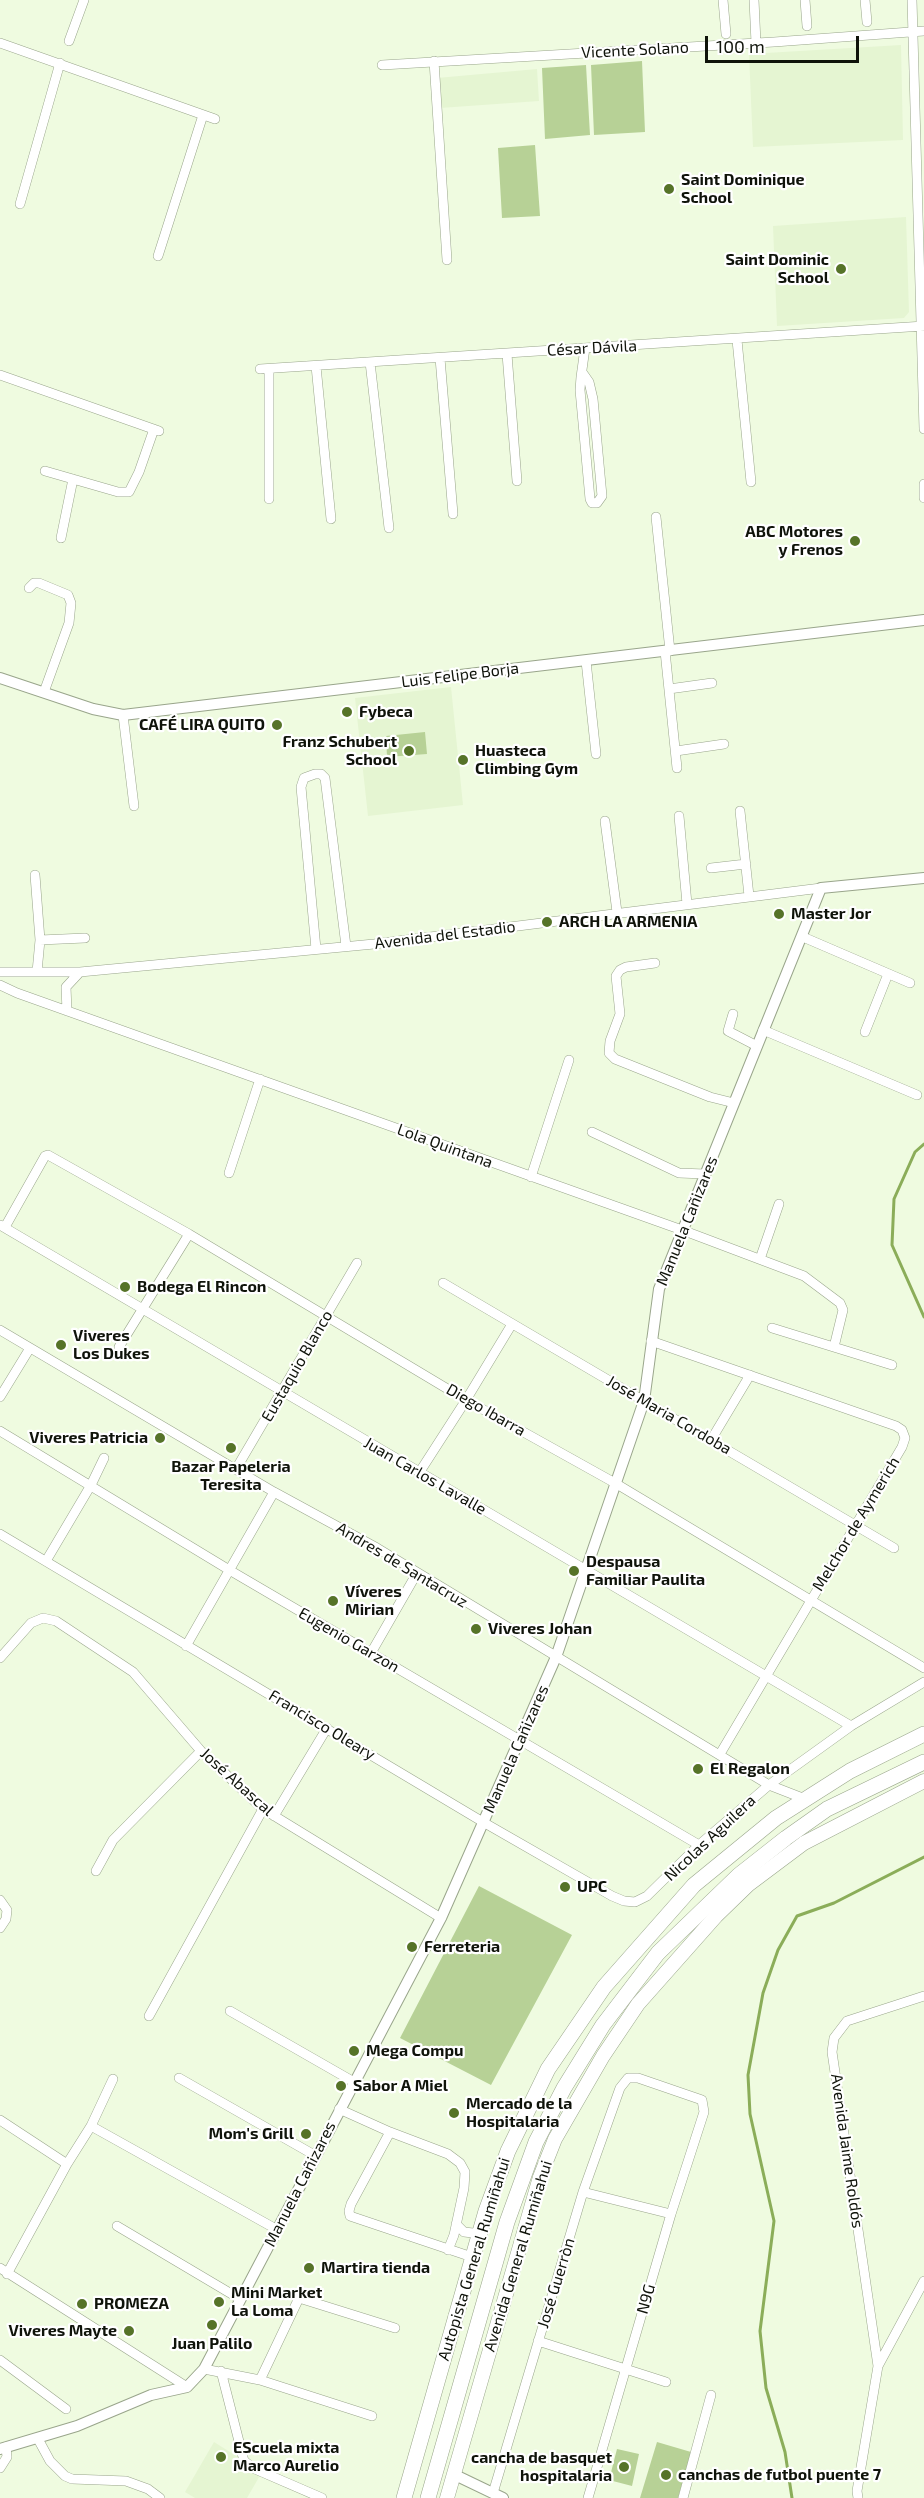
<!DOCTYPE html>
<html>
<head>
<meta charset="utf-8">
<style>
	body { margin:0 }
	#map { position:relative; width:924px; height:2498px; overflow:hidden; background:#effbe0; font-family:"Exo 2",sans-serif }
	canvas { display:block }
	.scale { position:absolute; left:705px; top:36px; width:154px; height:27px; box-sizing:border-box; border:3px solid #0f130a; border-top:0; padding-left:8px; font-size:18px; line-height:21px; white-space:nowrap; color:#0f130a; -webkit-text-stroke:4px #fff; paint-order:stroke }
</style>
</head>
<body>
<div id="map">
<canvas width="924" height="2498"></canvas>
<div class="scale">100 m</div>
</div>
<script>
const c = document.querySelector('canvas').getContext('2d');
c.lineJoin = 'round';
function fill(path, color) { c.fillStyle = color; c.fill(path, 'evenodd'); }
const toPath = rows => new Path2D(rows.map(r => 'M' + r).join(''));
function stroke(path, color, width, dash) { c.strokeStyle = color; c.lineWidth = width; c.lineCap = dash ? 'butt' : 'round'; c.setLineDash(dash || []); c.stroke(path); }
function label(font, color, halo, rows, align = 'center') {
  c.font = font + ' "Exo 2",sans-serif'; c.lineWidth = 4.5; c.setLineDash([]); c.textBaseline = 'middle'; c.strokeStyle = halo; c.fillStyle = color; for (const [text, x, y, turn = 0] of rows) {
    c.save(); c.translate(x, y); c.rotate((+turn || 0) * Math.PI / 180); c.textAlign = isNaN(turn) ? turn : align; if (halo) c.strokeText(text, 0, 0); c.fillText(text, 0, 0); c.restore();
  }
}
const built = toPath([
	[901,45,903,140,753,147,749,54],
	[537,69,539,101,440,108,437,78],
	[906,217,909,312,904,318,777,326,773,226],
	[451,687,463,805,368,816,355,698],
	[214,2442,262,2472,247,2498,195,2498,185,2492]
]);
const green = toPath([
	[642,61,645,132,594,135,591,65],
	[586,65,590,135,545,139,542,68],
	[535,145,540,216,502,218,498,148],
	[425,732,427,754,387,757,386,736],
	[479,1886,572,1935,491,2085,400,2038],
	[657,2442,691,2452,678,2498,640,2498],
	[617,2449,639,2454,632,2486,609,2480]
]);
const stream = toPath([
	[924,1144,915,1152,894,1199,892,1245,924,1317],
	[792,2498,785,2452,766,2388,760,2331,774,2221,750,2114,748,2075,763,1993,778,1950,797,1916,834,1903,924,1857]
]);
const minor = toPath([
	[723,0,726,34],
	[754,0,756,43],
	[805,0,807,26],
	[865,0,867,22],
	[912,0,924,429],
	[69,41,84,0],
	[0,43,215,119],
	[434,61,447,260],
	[382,65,774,42,924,31],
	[20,204,60,63],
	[158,256,203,115],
	[737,340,751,482],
	[507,354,517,481],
	[440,358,453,514],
	[370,362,389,528],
	[316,366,331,519],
	[260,369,924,326],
	[269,369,269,499],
	[582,372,589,382,593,399,602,496,597,503,592,503,590,499,580,390,581,377,585,348],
	[0,375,159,431],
	[45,471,118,492,129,492,139,472,154,429],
	[924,484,924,498],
	[656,517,670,651],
	[61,538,73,479],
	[29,588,34,583,39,583,68,595,71,603,69,623,44,692],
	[665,651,677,768],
	[586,661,596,754],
	[669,689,712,683],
	[123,715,134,806],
	[676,751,724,744],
	[740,811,749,896],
	[679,816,687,904],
	[605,821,617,912],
	[711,868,746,864],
	[35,875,40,940,37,972],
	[803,937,910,983],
	[40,940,85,938],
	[316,949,301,787,304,778,315,774,321,774,325,778,346,946],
	[655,963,626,967,620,970,616,976,620,1014,610,1041,609,1053,615,1059,710,1097,734,1103],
	[0,972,80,972,374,944,821,888],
	[0,985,17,993,682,1230,804,1276,840,1303,843,1310,834,1347],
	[67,1011,66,987,80,972],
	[733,1014,728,1031,757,1046],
	[763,1030,917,1095],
	[865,1032,888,974],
	[592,1132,679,1173,705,1174],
	[229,1173,260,1079],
	[531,1177,569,1060],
	[0,1225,851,1726],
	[5,1227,45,1156,48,1155,189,1234,466,1400,615,1483,924,1668],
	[760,1259,779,1204],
	[443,1283,894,1548],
	[772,1328,892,1365],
	[0,1330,274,1492,377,1548,769,1785,805,1799],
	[651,1341,896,1426,902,1430,905,1438,902,1447,720,1754],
	[119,1347,189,1234],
	[0,1397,30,1348],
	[0,1431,231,1571,699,1845],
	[711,1440,750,1375],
	[236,1469,357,1263],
	[419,1473,466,1400,512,1324],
	[0,1534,483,1822,612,1896,624,1901,635,1902,647,1896,699,1845,769,1785,851,1726,924,1682],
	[46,1561,91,1485,104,1458],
	[186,1646,274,1492],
	[371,1653,417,1573],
	[0,1658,31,1623,43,1618,56,1621,133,1672,201,1751,263,1809,441,1918],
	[274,1816,327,1728],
	[96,1871,113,1840,201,1751],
	[0,1900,7,1910,6,1919,0,1928],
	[230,2011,354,2082],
	[149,2016,263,1809],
	[179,2078,316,2156],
	[339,2109,390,2132,448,2154,460,2163,465,2172,464,2188,454,2235,448,2250],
	[0,2120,67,2164],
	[91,2126,276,2229],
	[390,2132,351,2204,349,2211,350,2216,472,2257],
	[583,2192,671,2214],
	[456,2224,464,2232,473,2233,480,2231],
	[117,2226,240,2299],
	[0,2268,187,2387],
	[7,2274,67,2164,91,2126,113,2079],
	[538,2341,666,2382],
	[0,2360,66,2409],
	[878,2366,924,2281],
	[204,2369,260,2380,372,2416],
	[221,2371,244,2461,255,2469,322,2498],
	[260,2380,299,2298,395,2328],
	[38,2439,50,2461,65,2476,72,2479,126,2481,148,2489,160,2498],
	[0,2468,7,2457,6,2447],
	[493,2493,583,2192,620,2088,628,2078,638,2078,702,2100,704,2112,671,2214,588,2498],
	[683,2498,711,2395],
	[858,2498,857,2491,878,2366,832,2052,834,2038,847,2021,924,1996]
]);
const tertiary = toPath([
	[0,678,93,709,123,715,924,620],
	[0,2449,77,2426,151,2395,187,2387,204,2369,441,1918,556,1657,644,1401,659,1289,821,888,924,878],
	[453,2474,503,2498]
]);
const primary = toPath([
	[447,2498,540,2177,555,2139,603,2056,638,2004,716,1916,748,1885,804,1843,924,1781]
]);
const trunk = toPath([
	[404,2498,486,2211,508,2151,548,2069,604,1987,694,1885,776,1818,850,1771,924,1734],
	[428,2498,507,2222,536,2142,564,2088,603,2025,658,1953,739,1875,786,1838,827,1809,924,1762]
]);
const markers = [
	[669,189,6,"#567328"],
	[841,269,6,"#567328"],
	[855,541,6,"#567328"],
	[347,712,6,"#567328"],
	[277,725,6,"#567328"],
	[409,751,6,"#567328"],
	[463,760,6,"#567328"],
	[779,914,6,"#567328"],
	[547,922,6,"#567328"],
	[125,1287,6,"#567328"],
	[61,1345,6,"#567328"],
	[160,1438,6,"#567328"],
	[231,1448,6,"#567328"],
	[574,1571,6,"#567328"],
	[333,1601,6,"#567328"],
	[476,1629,6,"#567328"],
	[698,1769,6,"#567328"],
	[565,1887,6,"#567328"],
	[412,1947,6,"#567328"],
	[354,2051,6,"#567328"],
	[341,2086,6,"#567328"],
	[454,2113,6,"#567328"],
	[306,2134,6,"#567328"],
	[309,2268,6,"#567328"],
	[219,2302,6,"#567328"],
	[82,2304,6,"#567328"],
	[212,2325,6,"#567328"],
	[129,2331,6,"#567328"],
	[221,2457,6,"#567328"],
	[624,2467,6,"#567328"],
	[666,2475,6,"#567328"]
];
const streetNames = [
	["Vicente Solano",635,50,-3],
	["César Dávila",592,348,-3],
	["Luis Felipe Borja",460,675,-7],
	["Avenida del Estadio",445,935,-7],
	["Lola Quintana",445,1146,20],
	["Manuela Cañizares",687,1221,-68],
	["Eustaquio Blanco",297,1366,-60],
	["Diego Ibarra",486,1410,30],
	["José Maria Cordoba",669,1415,30],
	["Juan Carlos Lavalle",425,1476,30],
	["Melchor de Aymerich",856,1524,-59],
	["Andres de Santacruz",402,1565,31],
	["Eugenio Garzon",349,1640,30],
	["Francisco Oleary",322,1725,31],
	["Manuela Cañizares",516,1749,-66],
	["José Abascal",237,1782,42],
	["Nicolas Aguilera",710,1838,-43],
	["Avenida Jaime Roldós",847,2151,82],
	["Manuela Cañizares",300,2184,-63],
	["Avenida General Rumiñahui",518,2256,-73],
	["Autopista General Rumiñahui",474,2259,-73],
	["José Guerròn",556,2283,-73],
	["N9G",646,2299,-74]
];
const poiNames = [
	["Saint Dominique",681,180],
	["School",681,198],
	["Saint Dominic",829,260,"right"],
	["School",829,278,"right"],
	["ABC Motores",843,532,"right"],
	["y Frenos",843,550,"right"],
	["Fybeca",359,712],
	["CAFÉ LIRA QUITO",265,725,"right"],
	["Franz Schubert",397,742,"right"],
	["School",397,760,"right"],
	["Huasteca",475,751],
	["Climbing Gym",475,769],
	["Master Jor",791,914],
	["ARCH LA ARMENIA",559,922],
	["Bodega El Rincon",137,1287],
	["Viveres",73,1336],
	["Los Dukes",73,1354],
	["Viveres Patricia",148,1438,"right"],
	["Bazar Papeleria",231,1467,"center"],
	["Teresita",231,1485,"center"],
	["Despausa",586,1562],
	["Familiar Paulita",586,1580],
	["Víveres",345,1592],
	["Mirian",345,1610],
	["Viveres Johan",488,1629],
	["El Regalon",710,1769],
	["UPC",577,1887],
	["Ferreteria",424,1947],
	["Mega Compu",366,2051],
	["Sabor A Miel",353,2086],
	["Mercado de la",466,2104],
	["Hospitalaria",466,2122],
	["Mom's Grill",294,2134,"right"],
	["Martira tienda",321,2268],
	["Mini Market",231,2293],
	["La Loma",231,2311],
	["PROMEZA",94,2304],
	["Viveres Mayte",117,2331,"right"],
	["Juan Palilo",212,2344,"center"],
	["EScuela mixta",233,2448],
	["Marco Aurelio",233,2466],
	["cancha de basquet",612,2458,"right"],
	["hospitalaria",612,2476,"right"],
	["canchas de futbol puente 7",678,2475]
];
fill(built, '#e5f5d2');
fill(green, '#b7d196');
stroke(stream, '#8bad59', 3);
stroke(minor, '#99a58b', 10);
stroke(tertiary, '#99a58b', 12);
stroke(primary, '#99a58b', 15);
stroke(trunk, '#99a58b', 16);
stroke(minor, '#fff', 9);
stroke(tertiary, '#fff', 10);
stroke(primary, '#fff', 14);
stroke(trunk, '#fff', 15);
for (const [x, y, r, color] of markers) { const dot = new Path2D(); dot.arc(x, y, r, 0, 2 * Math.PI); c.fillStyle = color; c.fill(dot); stroke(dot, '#fff', 2); }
label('16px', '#0f130a', '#fff', streetNames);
label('bold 16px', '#0f130a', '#fff', poiNames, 'left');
</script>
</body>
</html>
